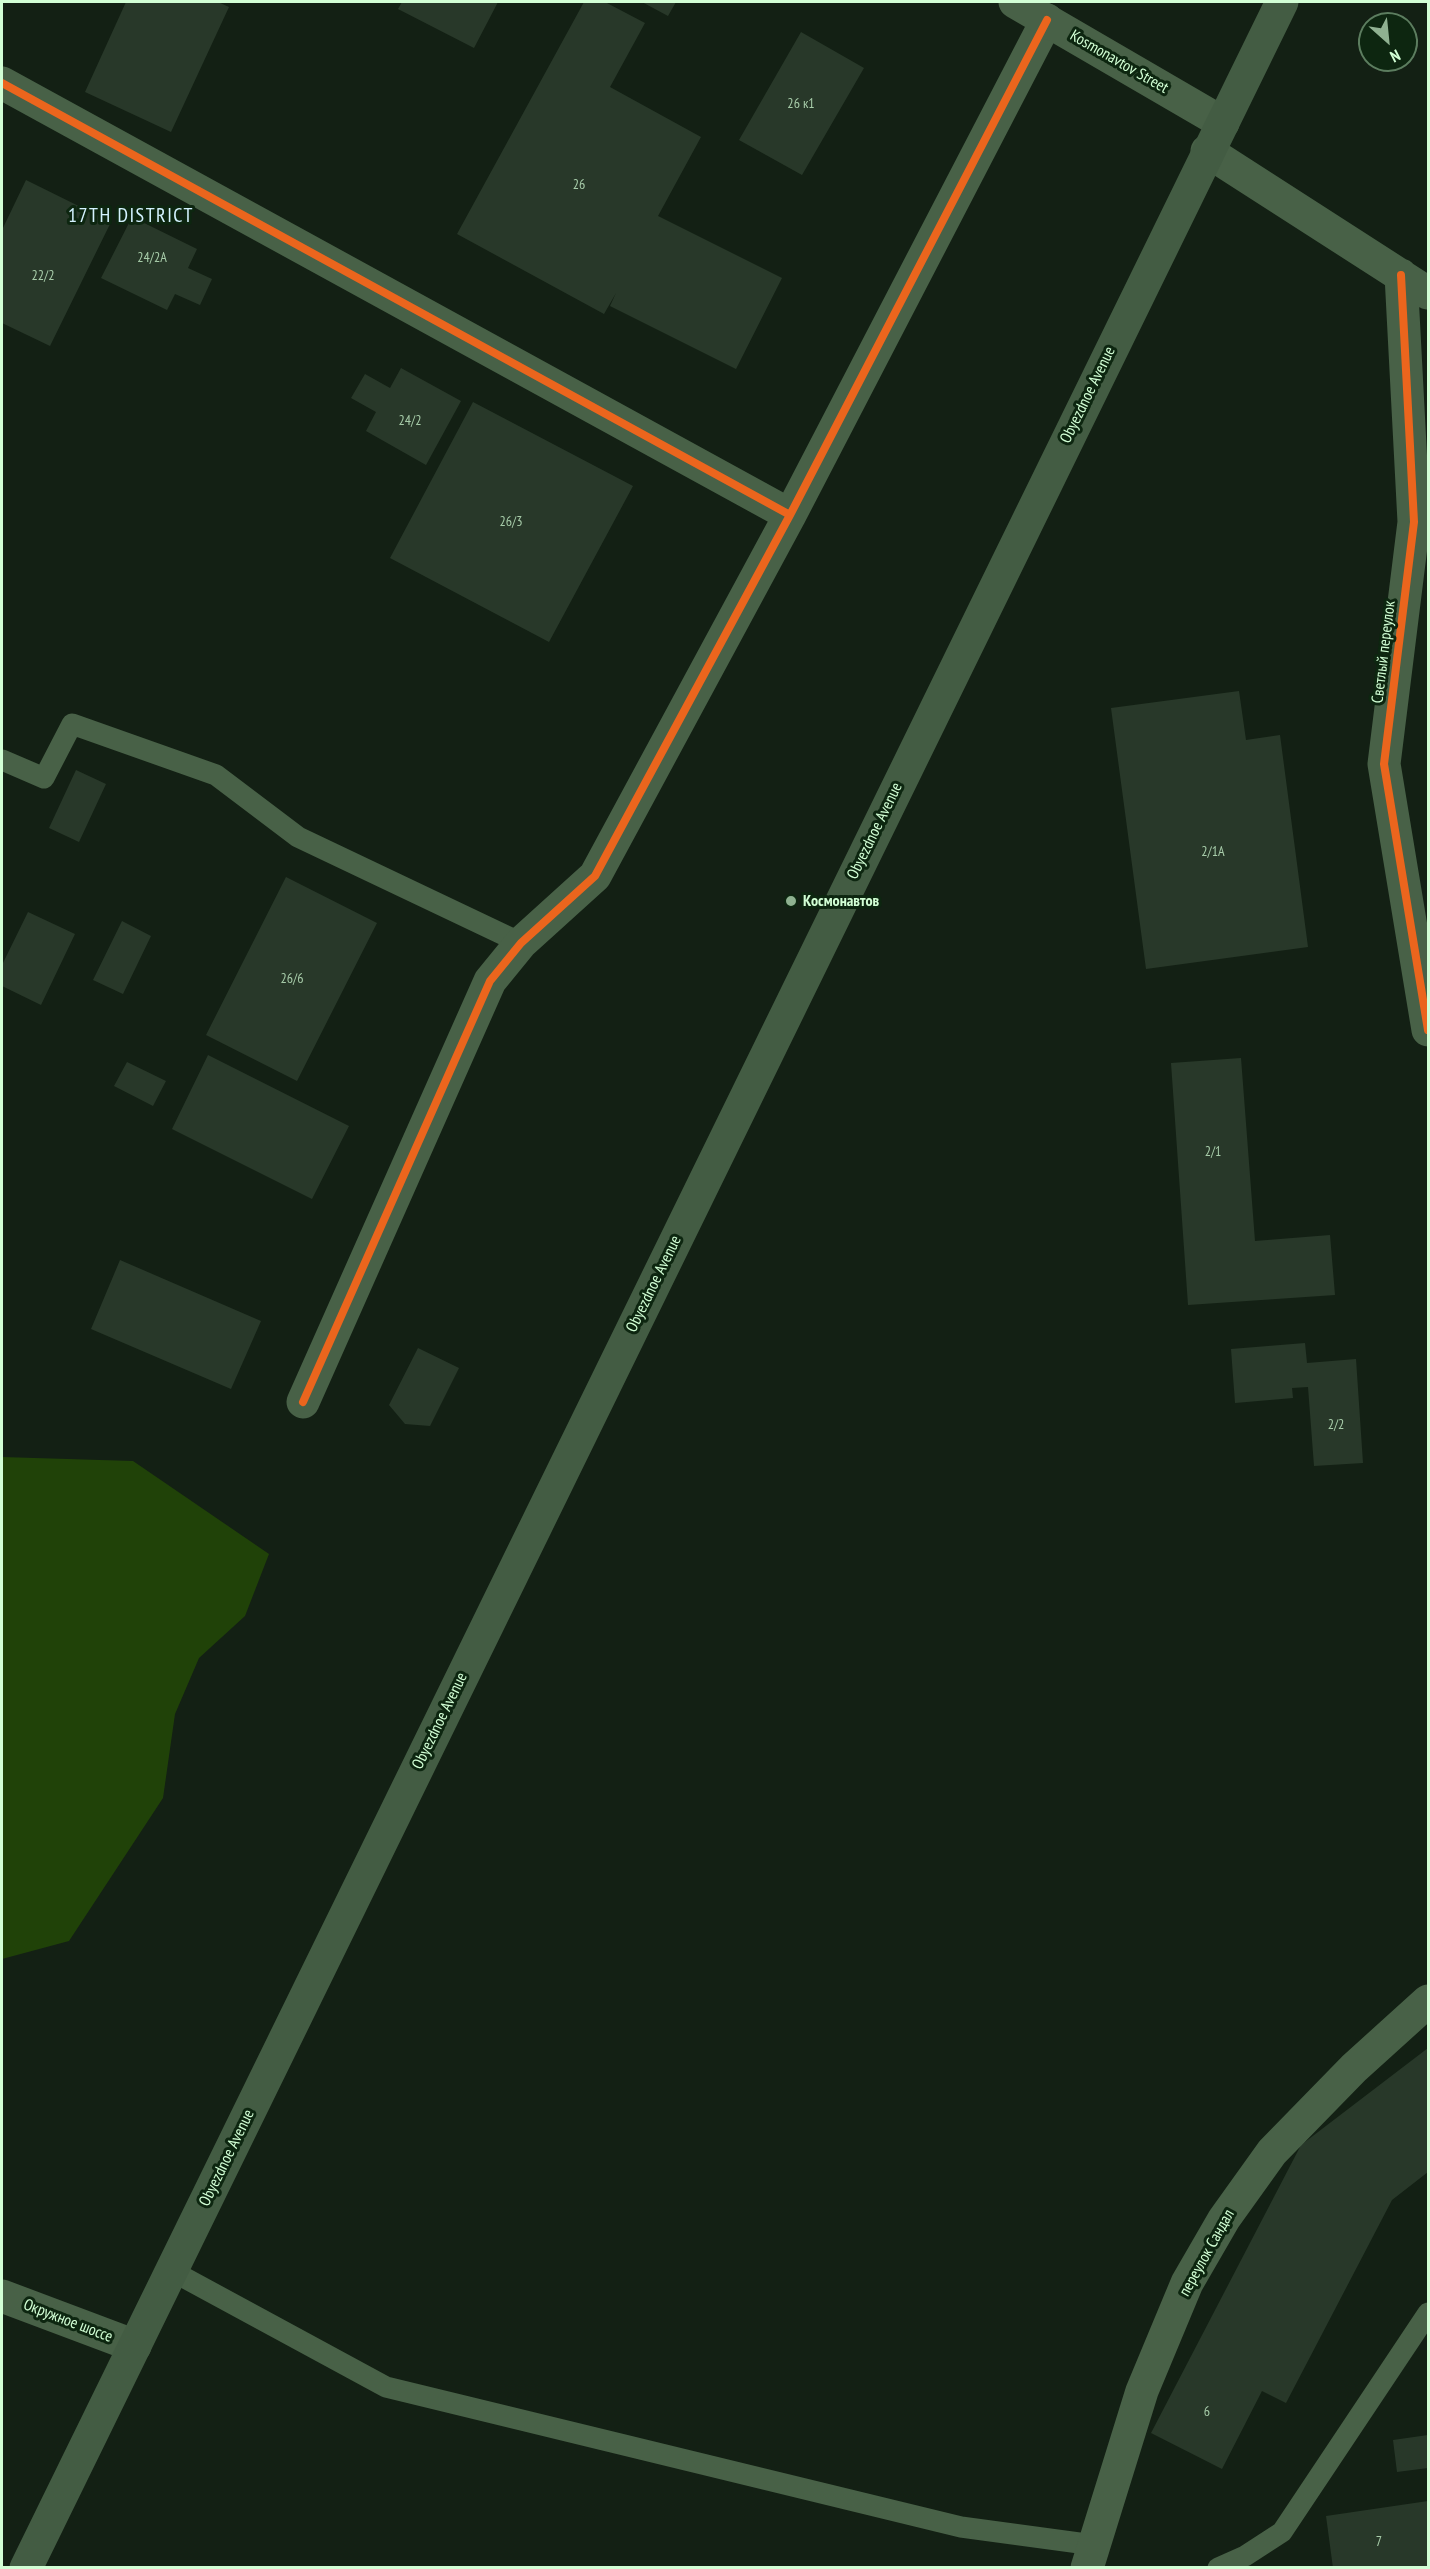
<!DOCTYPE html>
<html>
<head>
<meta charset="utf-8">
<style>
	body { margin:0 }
	#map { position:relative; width:1430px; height:2569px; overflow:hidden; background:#132014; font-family:"PT Sans Narrow",sans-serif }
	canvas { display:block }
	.frame { position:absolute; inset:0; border:3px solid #d2ffd5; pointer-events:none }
	.north { position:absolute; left:1358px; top:12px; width:60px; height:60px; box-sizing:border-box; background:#0d2610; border:2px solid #5c7d5f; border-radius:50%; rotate:153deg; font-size:16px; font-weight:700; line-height:24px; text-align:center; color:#d2ffd5 }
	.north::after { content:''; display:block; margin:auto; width:21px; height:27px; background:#8fb191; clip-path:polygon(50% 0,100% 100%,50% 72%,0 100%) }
</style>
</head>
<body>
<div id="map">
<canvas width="1430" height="2569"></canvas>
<div class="frame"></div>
<div class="north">N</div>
</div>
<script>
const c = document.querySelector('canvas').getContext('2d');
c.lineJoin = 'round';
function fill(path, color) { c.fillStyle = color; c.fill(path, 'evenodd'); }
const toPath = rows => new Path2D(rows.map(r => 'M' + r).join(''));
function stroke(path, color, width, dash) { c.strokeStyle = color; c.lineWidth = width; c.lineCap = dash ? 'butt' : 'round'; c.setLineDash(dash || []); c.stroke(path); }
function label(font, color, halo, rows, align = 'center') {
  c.font = font + ' "PT Sans Narrow",sans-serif'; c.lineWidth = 6; c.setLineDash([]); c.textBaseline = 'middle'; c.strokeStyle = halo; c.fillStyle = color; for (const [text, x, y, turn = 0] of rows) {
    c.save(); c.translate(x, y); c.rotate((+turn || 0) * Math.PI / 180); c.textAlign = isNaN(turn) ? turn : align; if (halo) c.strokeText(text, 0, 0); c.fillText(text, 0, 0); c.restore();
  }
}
const water = toPath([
	[2,1457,133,1461,269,1554,245,1616,199,1658,175,1714,163,1798,69,1941,2,1959]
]);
const building = toPath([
	[126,2,218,2,229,7,171,132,85,92],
	[402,2,498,2,474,48,398,9],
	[584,2,605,2,645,23,610,87,701,137,658,216,782,278,736,369,610,306,616,293,604,314,457,234],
	[642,2,676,2,668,16],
	[801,32,864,68,802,175,739,140],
	[26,180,111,222,50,346,2,323,2,230],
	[132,217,197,249,188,268,212,279,200,305,175,294,167,310,101,278],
	[401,368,461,401,426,465,366,431,376,412,351,398,365,374,390,388],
	[473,402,633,486,549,642,390,558],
	[1239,691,1246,740,1280,735,1308,947,1146,969,1111,708],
	[76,770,106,784,79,842,49,828],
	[286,877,377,923,297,1081,206,1035],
	[28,912,75,934,41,1005,2,986,2,965],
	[122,921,151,936,123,994,93,980],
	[208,1055,349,1126,312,1199,172,1129],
	[1241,1058,1255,1241,1330,1235,1335,1295,1188,1305,1171,1063],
	[127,1062,166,1081,153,1106,114,1086],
	[120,1260,261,1321,231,1389,91,1329],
	[1305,1343,1307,1363,1356,1359,1363,1463,1314,1466,1308,1387,1292,1388,1293,1398,1235,1403,1231,1349],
	[418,1348,459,1368,430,1426,405,1424,389,1405],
	[1428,2048,1428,2172,1392,2200,1286,2403,1262,2391,1222,2469,1151,2433,1301,2145],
	[1428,2435,1428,2468,1397,2472,1393,2440],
	[1428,2501,1428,2568,1333,2568,1326,2516]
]);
const service = toPath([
	[2,760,44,778,72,724,216,775,298,837,521,943],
	[172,2271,386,2387,961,2527,1094,2545],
	[1218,2568,1245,2556,1282,2532,1428,2313]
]);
const minor = toPath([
	[2,83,790,515],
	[1207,151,1428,293],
	[1401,275,1414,522,1384,764,1428,1030],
	[303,1402,490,981,521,943,595,876,790,515,1047,20],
	[2,2296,135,2346],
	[1087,2568,1142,2391,1187,2283,1224,2219,1272,2152,1354,2068,1428,2001]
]);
const tertiary = toPath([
	[1015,2,1223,123]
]);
const secondary = toPath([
	[26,2568,1282,2]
]);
const cycleway = toPath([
	[2,83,790,515],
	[1401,275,1414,522,1384,764,1428,1030],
	[303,1402,490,981,521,943,595,876,790,515,1047,20]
]);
const markers = [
	[791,901,6,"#8fb191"]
];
const numberNames = [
	["26 к1",801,104],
	["26",579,185],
	["24/2А",152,258],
	["22/2",43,276],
	["24/2",410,421],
	["26/3",511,522],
	["2/1А",1213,852],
	["26/6",292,979],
	["2/1",1213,1152],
	["2/2",1336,1425],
	["6",1207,2412],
	["7",1379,2542]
];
const streetNames = [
	["Kosmonavtov Street",1119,62,30],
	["Obyezdnoe Avenue",1088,395,-64],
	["Светлый переулок",1384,652,-83],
	["Obyezdnoe Avenue",875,831,-64],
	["Obyezdnoe Avenue",654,1284,-64],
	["Obyezdnoe Avenue",440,1721,-64],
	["Obyezdnoe Avenue",227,2158,-64],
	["переулок Сандал",1207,2253,-61],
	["Окружное шоссе",68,2321,21]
];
const poiNames = [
	["Космонавтов",803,901]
];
const quarterNames = [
	["17TH DISTRICT",131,216]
];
fill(water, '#204208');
fill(building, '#283829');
stroke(service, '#486147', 21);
stroke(minor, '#486147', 33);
stroke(tertiary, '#486147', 33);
stroke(secondary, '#435c43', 33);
stroke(cycleway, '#eb651d', 8);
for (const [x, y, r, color] of markers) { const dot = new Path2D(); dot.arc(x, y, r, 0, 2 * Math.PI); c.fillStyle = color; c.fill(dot); stroke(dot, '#0d2610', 2); }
label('14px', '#a8cdaa', null, numberNames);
label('16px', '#d2ffd5', '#0d2610', streetNames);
label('bold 16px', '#d2ffd5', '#0d2610', poiNames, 'left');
c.letterSpacing = '1.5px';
label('20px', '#d4f2ff', '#0d2610', quarterNames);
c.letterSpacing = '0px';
</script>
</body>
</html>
